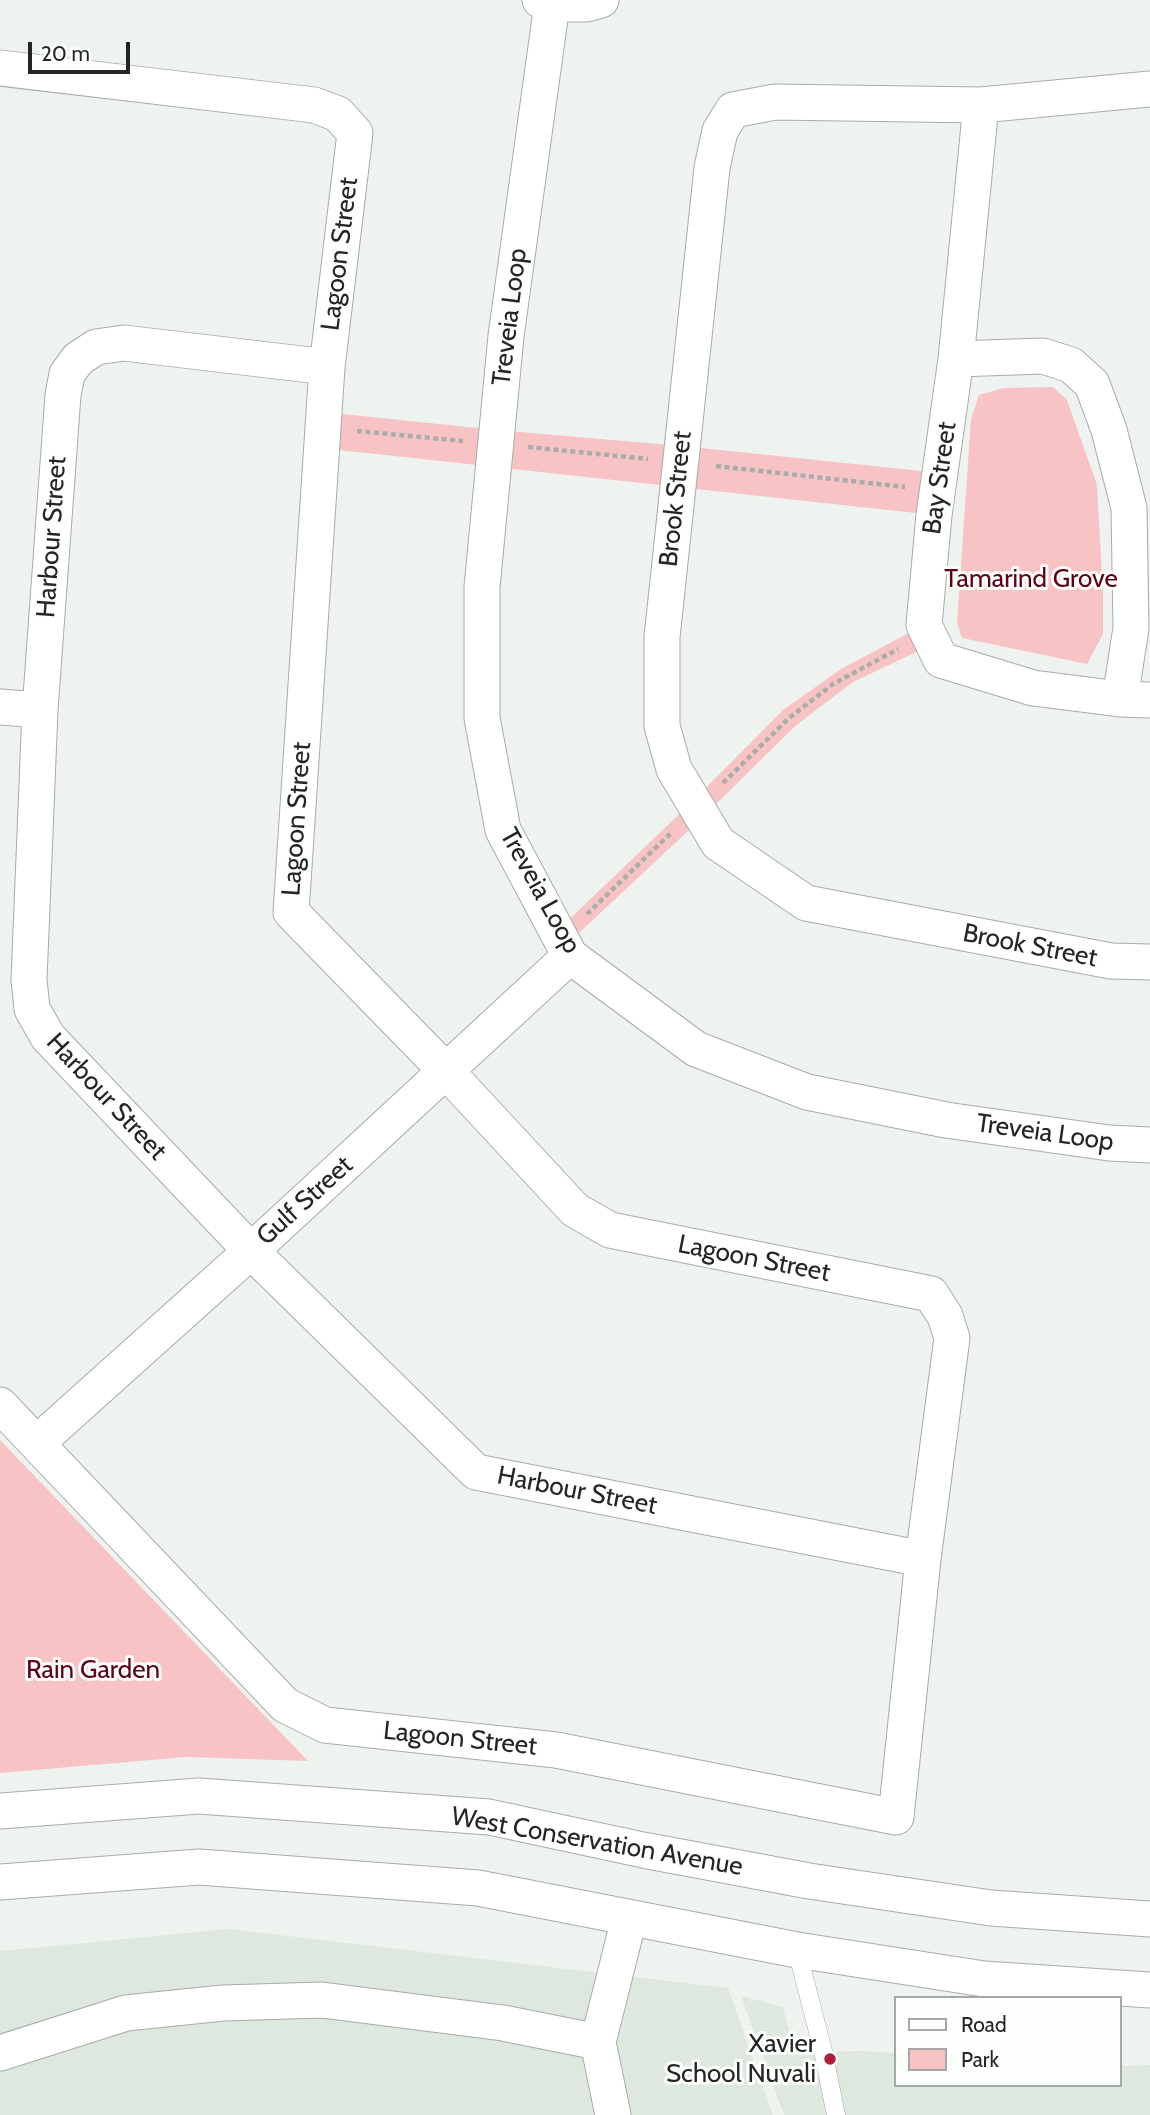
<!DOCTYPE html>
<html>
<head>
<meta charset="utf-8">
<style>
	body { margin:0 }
	#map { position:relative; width:1150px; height:2115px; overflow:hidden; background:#eef3ef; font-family:Cabin,sans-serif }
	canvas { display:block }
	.legend { position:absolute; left:894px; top:1996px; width:228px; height:91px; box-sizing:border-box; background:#fdfffd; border:2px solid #a6a8a7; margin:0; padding:9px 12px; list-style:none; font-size:21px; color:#242625 }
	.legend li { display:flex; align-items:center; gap:14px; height:35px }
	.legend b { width:35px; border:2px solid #a6a8a7 }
	.scale { position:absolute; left:28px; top:42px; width:102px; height:32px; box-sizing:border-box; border:4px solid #242625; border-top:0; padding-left:9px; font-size:21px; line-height:24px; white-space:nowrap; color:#242625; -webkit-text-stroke:5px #fdfffd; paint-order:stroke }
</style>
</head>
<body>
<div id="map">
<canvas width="1150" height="2115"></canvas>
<ul class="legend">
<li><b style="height:9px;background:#fff"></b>Road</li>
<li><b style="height:19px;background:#f7c3c4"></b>Park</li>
</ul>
<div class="scale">20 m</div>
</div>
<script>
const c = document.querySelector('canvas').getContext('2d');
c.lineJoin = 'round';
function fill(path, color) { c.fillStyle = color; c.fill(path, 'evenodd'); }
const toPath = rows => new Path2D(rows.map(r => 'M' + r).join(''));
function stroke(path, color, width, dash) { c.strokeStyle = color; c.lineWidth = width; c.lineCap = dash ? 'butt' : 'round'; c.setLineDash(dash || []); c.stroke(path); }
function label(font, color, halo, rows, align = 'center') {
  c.font = font + ' Cabin,sans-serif'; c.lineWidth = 6; c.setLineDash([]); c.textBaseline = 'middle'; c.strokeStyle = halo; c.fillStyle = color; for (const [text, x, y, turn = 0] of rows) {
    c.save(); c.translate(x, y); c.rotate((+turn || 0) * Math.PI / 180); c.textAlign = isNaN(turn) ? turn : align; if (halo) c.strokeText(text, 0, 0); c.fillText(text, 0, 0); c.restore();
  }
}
const built = toPath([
	[229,1929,728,1988,773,2115,0,2115,0,1951],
	[741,1996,783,2007,795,2053,860,2051,896,2053,896,2085,1120,2085,1120,2066,1150,2065,1150,2115,784,2115]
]);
const green = toPath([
	[1053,387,1067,400,1097,485,1103,594,1103,634,1087,664,962,638,957,623,971,419,979,395,1004,388],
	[323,412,497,430,682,446,941,473,934,515,321,448],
	[924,625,933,644,853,682,795,726,703,817,565,946,557,931,693,801,783,710,841,669],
	[0,1440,308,1761,186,1757,0,1773]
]);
const path = toPath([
	[357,431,463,441],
	[528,447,648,459],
	[716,466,905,487],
	[723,783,789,718,833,684,898,649],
	[587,914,671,833]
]);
const lane = toPath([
	[797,1950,823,2051,836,2115]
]);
const street = toPath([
	[540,0,552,4,587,4,601,0],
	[552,4,506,336,482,587,482,718,503,830,570,956,696,1049,807,1092,946,1120,1109,1143,1150,1145],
	[0,68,314,105,338,114,355,133,327,367,291,912,447,1072,575,1210,610,1230,931,1294,945,1316,952,1338,923,1559,896,1817,556,1750,325,1725,285,1705,0,1405],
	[1150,89,981,105,775,102,733,110,720,131,712,168,662,637,662,726,674,769,718,843,806,903,1111,961,1150,962],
	[981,105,956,359,934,515,924,625,941,660,1033,688,1120,699,1150,700],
	[956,359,1043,356,1071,365,1092,384,1109,430,1129,508,1131,628,1120,699],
	[327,367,124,343,96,347,78,359,67,374,63,395,40,710,29,980,32,1009,48,1037,251,1251,476,1472,923,1559],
	[0,707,40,710],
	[37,1443,251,1251,570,956],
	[0,1811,199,1796,489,1817,643,1850,809,1881,991,1908,1150,1919],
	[0,1882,199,1867,478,1888,797,1950,984,1979,1150,1990],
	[0,2053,126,2013,223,2003,322,2000,503,2023,598,2042],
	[613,2115,598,2042,629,1919]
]);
const markers = [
	[830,2059,7,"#b01c3c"]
];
const streetNames = [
	["Lagoon Street",340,254,-83],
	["Treveia Loop",510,317,-83],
	["Bay Street",940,478,-82],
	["Brook Street",676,499,-84],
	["Harbour Street",52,537,-86],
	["Lagoon Street",297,819,-86],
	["Treveia Loop",540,891,61],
	["Brook Street",1030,946,11],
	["Harbour Street",106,1097,47],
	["Treveia Loop",1045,1133,8],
	["Gulf Street",305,1201,-42],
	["Lagoon Street",754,1259,11],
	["Harbour Street",577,1491,11],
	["Lagoon Street",460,1739,6],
	["West Conservation Avenue",597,1842,10]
];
const parkNames = [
	["Tamarind Grove",1031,579],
	["Rain Garden",93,1670]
];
const poiNames = [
	["Xavier",816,2044],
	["School Nuvali",816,2074]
];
fill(built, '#dee8df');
fill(green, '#f7c3c4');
stroke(lane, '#a7aca8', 19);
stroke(street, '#a7aca8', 37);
stroke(path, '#a9adaa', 4.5, [5, 3.5]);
stroke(lane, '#fff', 18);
stroke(street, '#fff', 35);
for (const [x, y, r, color] of markers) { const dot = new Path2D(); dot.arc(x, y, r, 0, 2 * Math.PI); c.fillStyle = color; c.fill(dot); stroke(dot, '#fdfffd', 2.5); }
label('26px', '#242625', '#fdfffd', streetNames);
label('26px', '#5e0018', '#fdfffd', parkNames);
label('26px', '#242625', '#fdfffd', poiNames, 'right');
</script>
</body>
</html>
